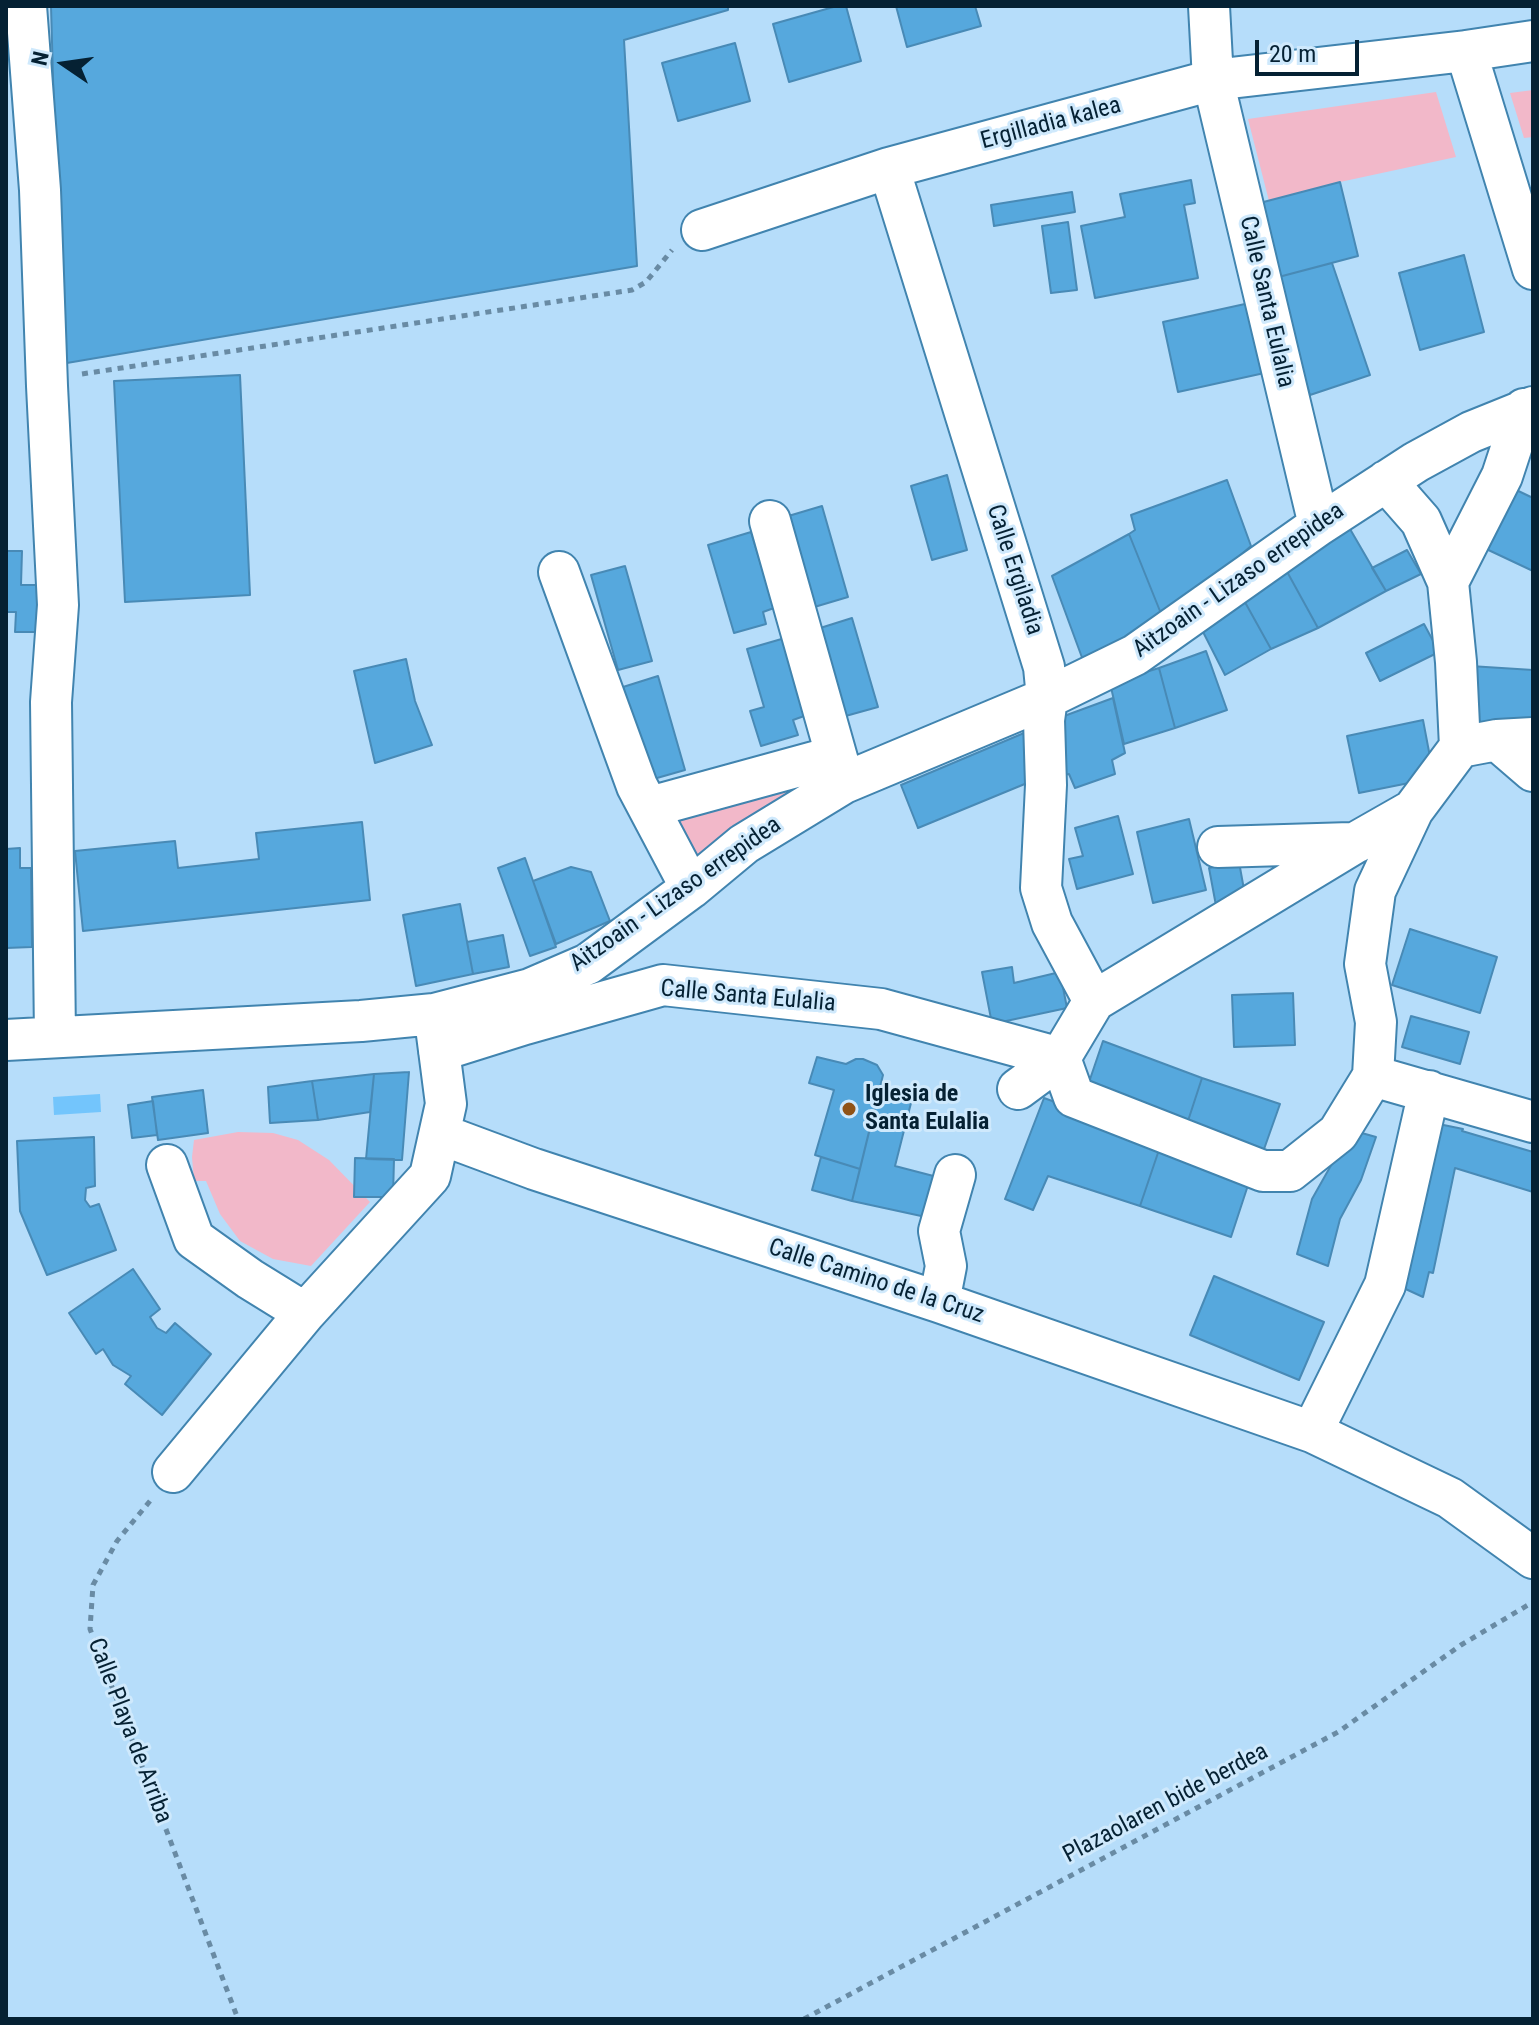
<!DOCTYPE html>
<html>
<head>
<meta charset="utf-8">
<style>
	body { margin:0 }
	#map { position:relative; width:1539px; height:2025px; overflow:hidden; background:#b6ddfa; font-family:"Roboto Condensed",sans-serif }
	canvas { display:block }
	.frame { position:absolute; inset:0; border:8px solid #052133; pointer-events:none }
	.north { position:absolute; left:24px; top:24px; width:80px; height:80px; -webkit-text-stroke:6px #cfe9fc; paint-order:stroke; rotate:283deg; font-size:22px; font-weight:700; line-height:32px; text-align:center; color:#052133 }
	.north::after { content:''; display:block; margin:auto; width:28px; height:36px; background:#052133; clip-path:polygon(50% 0,100% 100%,50% 72%,0 100%) }
	.scale { position:absolute; left:1255px; top:40px; width:104px; height:36px; box-sizing:border-box; border:4px solid #052133; border-top:0; padding-left:10px; font-size:24px; line-height:28px; white-space:nowrap; color:#052133; -webkit-text-stroke:6px #cfe9fc; paint-order:stroke }
</style>
</head>
<body>
<div id="map">
<canvas width="1539" height="2025"></canvas>
<div class="frame"></div>
<div class="north">N</div>
<div class="scale">20 m</div>
</div>
<script>
const c = document.querySelector('canvas').getContext('2d');
c.lineJoin = 'round';
function fill(path, color) { c.fillStyle = color; c.fill(path, 'evenodd'); }
const toPath = rows => new Path2D(rows.map(r => 'M' + r).join(''));
function stroke(path, color, width, dash) { c.strokeStyle = color; c.lineWidth = width; c.lineCap = dash ? 'butt' : 'round'; c.setLineDash(dash || []); c.stroke(path); }
function label(font, color, halo, rows, align = 'center') {
  c.font = font + ' "Roboto Condensed",sans-serif'; c.lineWidth = 6; c.setLineDash([]); c.textBaseline = 'middle'; c.strokeStyle = halo; c.fillStyle = color; for (const [text, x, y, turn = 0] of rows) {
    c.save(); c.translate(x, y); c.rotate((+turn || 0) * Math.PI / 180); c.textAlign = isNaN(turn) ? turn : align; if (halo) c.strokeText(text, 0, 0); c.fillText(text, 0, 0); c.restore();
  }
}
const green = toPath([
	[1533,90,1533,137,1524,138,1510,93],
	[1436,92,1456,157,1340,182,1269,201,1248,119],
	[817,778,734,829,697,856,675,823,678,814],
	[238,1132,273,1133,298,1140,329,1160,370,1202,311,1266,273,1259,240,1241,220,1214,206,1181,194,1181,192,1157,194,1140]
]);
const water = toPath([
	[100,1094,101,1112,54,1115,53,1097]
]);
const building = toPath([
	[51,6,728,6,728,10,624,40,637,266,61,364,51,6],
	[837,6,846,6,861,61,789,82,773,24,837,6],
	[896,6,975,6,981,26,907,47,896,6],
	[735,43,750,101,678,121,662,63,735,43],
	[1191,180,1195,203,1184,205,1198,278,1095,298,1081,226,1125,217,1120,194,1191,180],
	[1340,182,1358,256,1271,279,1252,205,1340,182],
	[1072,192,1075,212,994,226,991,205,1072,192],
	[1068,222,1077,290,1051,293,1042,226,1068,222],
	[1464,255,1484,332,1420,350,1399,273,1464,255],
	[1332,263,1370,375,1310,395,1271,279,1332,263],
	[1254,302,1269,372,1178,392,1163,322,1254,302],
	[240,375,250,595,125,602,114,381,240,375],
	[947,475,967,550,932,560,911,486,947,475],
	[1227,480,1251,546,1164,621,1129,534,1135,530,1131,515,1227,480],
	[1510,487,1533,498,1533,571,1482,547,1510,487],
	[822,506,848,597,811,608,785,517,822,506],
	[1350,529,1386,591,1318,628,1285,568,1350,529],
	[751,532,774,608,763,612,766,624,734,633,708,545,751,532],
	[1129,534,1164,621,1084,663,1052,576,1129,534],
	[1407,550,1421,574,1386,591,1372,568,1407,550],
	[6,551,22,551,21,585,42,585,42,632,15,632,16,612,6,612,6,551],
	[625,566,652,661,618,670,591,575,625,566],
	[1285,568,1318,628,1271,649,1241,595,1285,568],
	[1241,595,1271,649,1225,675,1200,626,1241,595],
	[852,618,878,707,842,717,817,629,852,618],
	[1424,624,1439,652,1380,681,1366,653,1424,624],
	[785,638,807,715,793,720,798,735,761,746,750,711,764,707,747,649,785,638],
	[1206,651,1227,710,1175,728,1159,668,1206,651],
	[406,659,415,701,432,745,375,763,354,671,406,659],
	[1470,666,1533,670,1533,730,1466,726,1470,666],
	[1159,668,1175,728,1124,744,1110,683,1159,668],
	[658,676,685,770,650,780,623,687,658,676],
	[1113,698,1125,753,1112,760,1115,774,1075,788,1069,774,1063,775,1056,719,1113,698],
	[1423,720,1434,778,1359,793,1347,736,1423,720],
	[1024,733,1035,756,1032,781,918,828,901,785,1024,733],
	[1118,816,1133,874,1077,889,1069,859,1083,856,1075,828,1118,816],
	[1189,819,1206,890,1153,903,1137,832,1189,819],
	[362,822,370,900,83,931,75,851,175,841,178,868,259,859,256,833,362,822],
	[20,848,20,868,31,868,32,947,6,948,6,849,20,848],
	[525,858,556,947,530,956,498,868,525,858],
	[1239,862,1247,906,1217,911,1209,868,1239,862],
	[571,867,591,872,610,921,556,944,533,881,571,867],
	[460,904,473,974,416,986,403,915,460,904],
	[1410,929,1497,957,1480,1013,1392,985,1410,929],
	[503,935,509,967,473,974,467,942,503,935],
	[1012,967,1014,983,1060,972,1067,1008,992,1024,982,972,1012,967],
	[1293,993,1295,1045,1234,1047,1232,995,1293,993],
	[1411,1016,1469,1032,1460,1064,1402,1047,1411,1016],
	[1103,1041,1202,1078,1186,1127,1086,1091,1103,1041],
	[817,1057,846,1064,856,1059,863,1059,877,1065,883,1075,860,1169,815,1155,834,1090,809,1083,817,1057],
	[409,1072,402,1160,366,1159,374,1074,409,1072],
	[374,1074,370,1112,318,1120,312,1081,374,1074],
	[1202,1078,1280,1104,1263,1152,1186,1127,1202,1078],
	[312,1081,318,1120,270,1123,268,1087,312,1081],
	[203,1090,208,1133,158,1140,152,1097,203,1090],
	[878,1095,911,1103,895,1166,945,1179,935,1219,852,1201,878,1095],
	[1044,1098,1162,1141,1140,1206,1048,1176,1033,1210,1005,1199,1044,1098],
	[153,1101,157,1135,132,1138,128,1105,153,1101],
	[1429,1122,1463,1129,1462,1131,1533,1152,1533,1192,1455,1168,1433,1273,1429,1272,1423,1297,1399,1286,1429,1122],
	[1351,1130,1376,1137,1361,1180,1340,1219,1328,1266,1297,1254,1312,1199,1351,1130],
	[94,1137,95,1186,86,1188,85,1200,90,1207,99,1204,116,1250,47,1275,20,1211,17,1141,94,1137],
	[1162,1141,1251,1176,1231,1237,1140,1206,1162,1141],
	[821,1157,860,1169,852,1201,812,1190,821,1157],
	[355,1158,394,1159,393,1197,354,1197,355,1158],
	[133,1269,160,1309,150,1317,157,1328,166,1333,175,1323,211,1354,162,1415,125,1384,131,1376,113,1365,103,1349,96,1354,69,1313,133,1269],
	[1214,1276,1324,1322,1299,1380,1190,1335,1214,1276]
]);
const path = toPath([
	[82,374,632,290,646,282,672,250],
	[150,1501,117,1541,93,1585,90,1629,238,2019],
	[804,2019,1338,1732,1461,1645,1533,1602]
]);
const minor = toPath([
	[26,6,40,190,47,386,58,605,51,702,55,1037],
	[1209,6,1213,80,1319,525],
	[1466,51,1533,269],
	[702,230,889,168],
	[770,521,844,783],
	[559,572,637,786,691,888],
	[1448,582,1502,476,1524,409],
	[1497,740,1533,771],
	[1460,747,1497,740,1533,738],
	[650,807,836,756],
	[1218,847,1351,843],
	[1094,1001,1355,843,1413,810],
	[6,1040,361,1021,434,1014,530,989,588,964,691,888,744,844,844,783,1047,698,1135,655,1319,525,1416,462,1471,432,1533,407],
	[439,1051,525,1024,663,985,881,1009,1060,1058,1094,1001,1052,923,1041,888,1046,785,1044,720,1047,698,1044,667,889,168,1213,80,1466,51,1533,41],
	[1373,1076,1533,1122],
	[1018,1089,1060,1058,1074,1097,1263,1171,1290,1171,1338,1133,1373,1076,1376,1022,1365,964,1375,891,1413,810,1460,747,1456,662,1448,582,1421,521,1386,481],
	[440,1134,534,1169,939,1302,1312,1432,1450,1498,1533,1558],
	[167,1165,194,1239,250,1279,305,1313],
	[939,1302,946,1266,939,1231,955,1175],
	[1312,1432,1385,1285,1429,1091],
	[173,1472,305,1313,430,1176,446,1104,436,1027]
]);
const markers = [
	[849,1109,8,"#905316"]
];
const streetNames = [
	["Ergilladia kalea",1051,124,-15],
	["Calle Santa Eulalia",1266,302,77],
	["Calle Ergiladia",1014,570,72],
	["Aitzoain - Lizaso errepidea",1239,581,-35],
	["Aitzoain - Lizaso errepidea",676,895,-35],
	["Calle Santa Eulalia",748,997,5],
	["Calle Camino de la Cruz",876,1282,18],
	["Calle Playa de Arriba",129,1731,69],
	["Plazaolaren bide berdea",1166,1804,-28]
];
const poiNames = [
	["Iglesia de",865,1095],
	["Santa Eulalia",865,1123]
];
fill(green, '#f2b8c9');
fill(water, '#73c5fc');
fill(building, '#56a8dd');
stroke(building, '#488ab6', 2);
stroke(minor, '#4184af', 44);
stroke(path, '#698ba4', 5, [6, 6]);
stroke(minor, '#fff', 40);
for (const [x, y, r, color] of markers) { const dot = new Path2D(); dot.arc(x, y, r, 0, 2 * Math.PI); c.fillStyle = color; c.fill(dot); stroke(dot, '#cfe9fc', 3); }
label('24px', '#052133', '#cfe9fc', streetNames);
label('bold 24px', '#052133', '#cfe9fc', poiNames, 'left');
</script>
</body>
</html>
